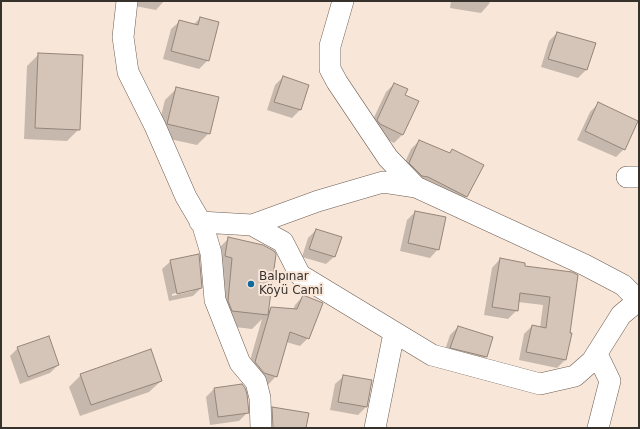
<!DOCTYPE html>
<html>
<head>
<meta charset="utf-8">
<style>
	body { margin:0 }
	#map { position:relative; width:640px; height:429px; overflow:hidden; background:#f8e6d9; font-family:"DejaVu Sans",sans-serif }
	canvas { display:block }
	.frame { position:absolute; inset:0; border:2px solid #37312c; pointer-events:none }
</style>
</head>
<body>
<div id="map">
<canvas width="640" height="429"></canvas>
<div class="frame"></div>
</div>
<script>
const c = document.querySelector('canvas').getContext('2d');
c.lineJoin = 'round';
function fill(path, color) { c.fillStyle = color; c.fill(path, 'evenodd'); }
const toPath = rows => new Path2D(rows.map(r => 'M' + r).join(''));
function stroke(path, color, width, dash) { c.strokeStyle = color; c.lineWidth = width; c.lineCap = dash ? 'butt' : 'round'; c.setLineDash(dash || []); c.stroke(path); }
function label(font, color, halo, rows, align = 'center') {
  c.font = font + ' "DejaVu Sans",sans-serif'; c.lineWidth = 4; c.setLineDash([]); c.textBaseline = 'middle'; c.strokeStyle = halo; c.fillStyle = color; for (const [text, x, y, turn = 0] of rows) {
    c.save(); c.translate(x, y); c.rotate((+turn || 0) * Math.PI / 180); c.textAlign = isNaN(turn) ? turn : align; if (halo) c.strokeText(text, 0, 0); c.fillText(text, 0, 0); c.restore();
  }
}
const shadow = toPath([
	[131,1,164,1,156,10,130,5],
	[451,1,490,1,489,4,481,13,450,8],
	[200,18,208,60,199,69,163,59,171,29,180,21,194,24],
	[557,33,594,44,586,70,578,78,541,67,549,41],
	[39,54,79,129,67,141,24,139,27,66],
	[283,77,308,85,300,110,292,118,267,110,275,85],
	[394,84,404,95,402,135,394,143,372,132,369,128,386,92],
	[177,88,209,133,197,145,156,136,165,100],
	[598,104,624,149,616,157,577,140,590,112],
	[419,141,467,196,458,205,401,171,411,149],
	[415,212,438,249,430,258,400,251,407,220],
	[316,230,335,256,326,264,302,257,308,238],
	[229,238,267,312,271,308,293,310,295,305,303,296,308,338,300,346,286,342,276,376,268,385,256,381,247,371,262,319,252,329,218,325,214,253],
	[500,259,524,267,571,273,569,334,571,334,565,360,557,368,519,360,524,334,532,326,540,328,543,305,518,302,517,310,508,319,484,315,492,268],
	[171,261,201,288,193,296,169,301,162,269],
	[193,289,193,291,172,296,172,294],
	[458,327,492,338,486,357,477,365,443,356,450,335],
	[18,348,58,365,50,373,20,384,10,356],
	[81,375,161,381,149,392,80,416,69,387],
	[344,376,371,381,366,407,358,415,330,410,335,384],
	[214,389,247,413,239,421,210,425,206,397]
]);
const building = toPath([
	[200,17,219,22,209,61,171,51,179,20,198,25,200,17],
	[557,32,596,43,587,70,548,59,557,32],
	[38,53,83,55,80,130,35,128,38,53],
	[283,76,309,85,301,110,274,102,283,76],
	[394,83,408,89,405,95,419,101,403,135,380,124,377,120,394,83],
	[176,87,219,97,210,134,167,124,176,87],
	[598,102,638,121,625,150,585,131,598,102],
	[419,140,450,153,452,149,484,165,467,197,428,177,422,176,409,163,419,140],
	[415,211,446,217,439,250,408,243,415,211],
	[316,229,342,237,335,257,309,249,316,229],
	[228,237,263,245,274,251,276,254,268,315,232,311,228,301,232,258,225,256,228,237],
	[199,254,202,288,177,294,170,260,199,254],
	[500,258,525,263,525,266,572,272,578,275,570,333,572,333,566,360,526,352,532,325,546,328,550,297,520,293,518,311,492,307,500,258],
	[303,295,323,303,309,339,290,332,277,377,264,373,255,362,271,307,297,309,303,295],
	[458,326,493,337,487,357,450,348,458,326],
	[49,336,59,365,28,377,17,347,49,336],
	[151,349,162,381,91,405,80,374,151,349],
	[343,375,372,380,367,407,338,402,343,375],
	[242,384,245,388,247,394,249,413,218,417,214,388,242,384],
	[272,407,309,413,306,428,273,428,272,407]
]);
const minor = toPath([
	[127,1,123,37,128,72,155,126,186,197,203,226,211,253,215,300,240,363,256,382,260,398,261,428],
	[343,1,330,46,330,69,337,82,388,158,416,187],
	[627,177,639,177],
	[200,222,252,225,283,242,300,275,432,355,540,384,575,376,592,361,621,315,639,300],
	[252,225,318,201,383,182,416,187,585,265,623,285,638,300],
	[597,354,610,381,598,428],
	[375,428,394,333]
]);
const markers = [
	[251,284,4,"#0e6a9a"]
];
const poiNames = [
	["Balpınar",259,277],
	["Köyü Cami",259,291]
];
fill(shadow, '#0003');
fill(building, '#d5c4b8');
stroke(building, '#958579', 1);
stroke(minor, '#6c5d52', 22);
stroke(minor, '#fff', 21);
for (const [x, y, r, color] of markers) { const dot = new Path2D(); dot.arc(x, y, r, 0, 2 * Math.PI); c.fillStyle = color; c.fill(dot); stroke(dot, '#f8e6d9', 1.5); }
label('12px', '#37312c', '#f8e6d9', poiNames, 'left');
</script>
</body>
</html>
